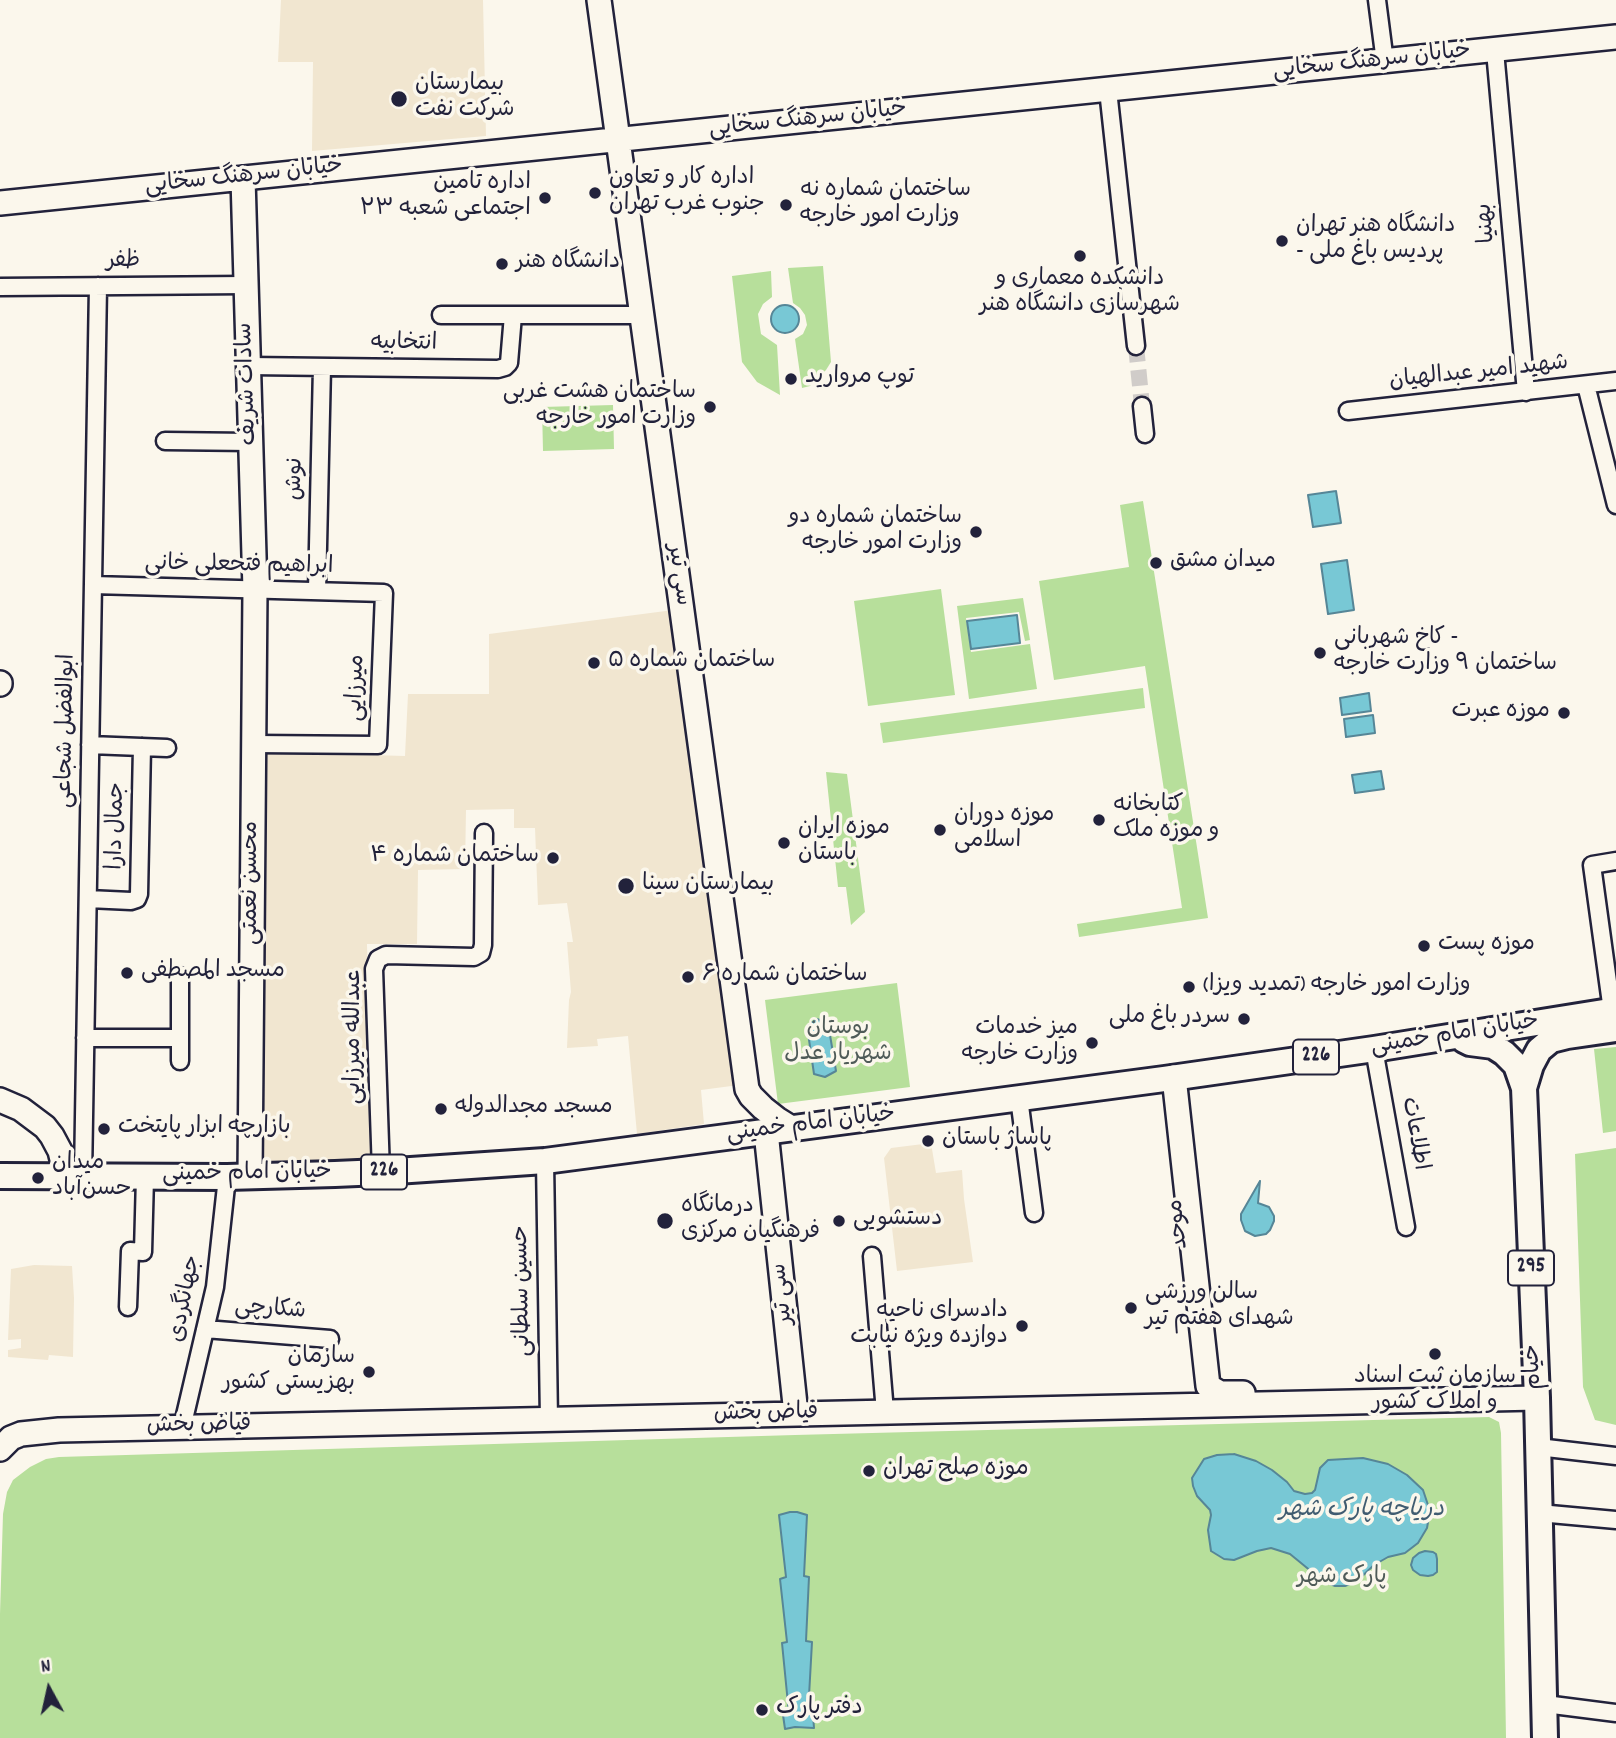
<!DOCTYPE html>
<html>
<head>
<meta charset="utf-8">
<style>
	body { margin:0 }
	#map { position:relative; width:1616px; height:1738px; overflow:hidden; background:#fbf7ec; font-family:Dekko,sans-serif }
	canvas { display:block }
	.north { position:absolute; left:14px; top:1654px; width:70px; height:70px; -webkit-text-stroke:5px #fbf7ec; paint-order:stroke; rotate:352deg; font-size:19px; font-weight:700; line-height:28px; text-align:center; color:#22223b }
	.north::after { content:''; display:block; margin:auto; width:24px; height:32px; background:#22223b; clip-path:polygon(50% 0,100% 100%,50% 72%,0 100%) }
</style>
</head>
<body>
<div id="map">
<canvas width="1616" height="1738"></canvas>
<div class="north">N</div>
</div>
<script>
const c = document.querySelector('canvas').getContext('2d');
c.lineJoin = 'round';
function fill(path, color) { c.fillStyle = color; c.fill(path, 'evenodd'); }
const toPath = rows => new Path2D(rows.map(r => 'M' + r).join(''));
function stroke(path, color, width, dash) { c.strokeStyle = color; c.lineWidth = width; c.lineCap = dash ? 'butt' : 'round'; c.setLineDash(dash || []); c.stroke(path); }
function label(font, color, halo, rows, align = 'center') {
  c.font = font + ' Dekko,"Playpen Sans Arabic",sans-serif'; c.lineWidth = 7; c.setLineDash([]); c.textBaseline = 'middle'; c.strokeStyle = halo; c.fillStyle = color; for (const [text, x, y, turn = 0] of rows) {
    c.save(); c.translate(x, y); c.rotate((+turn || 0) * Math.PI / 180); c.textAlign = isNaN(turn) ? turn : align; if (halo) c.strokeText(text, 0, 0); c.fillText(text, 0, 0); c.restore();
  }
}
const built = toPath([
	[281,0,483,0,486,136,312,151,313,62,278,62],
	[681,609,739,1085,701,1090,704,1124,637,1134,628,1036,597,1039,598,1046,567,1048,569,1000,571,992,567,942,573,942,567,903,538,905,535,828,514,828,514,809,466,810,465,869,418,870,417,944,367,944,372,1165,263,1169,265,752,405,756,408,694,489,694,489,634],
	[931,1143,936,1173,962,1170,964,1199,973,1262,897,1271,884,1158,891,1148],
	[34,1265,72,1266,74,1298,73,1357,49,1355,48,1360,8,1357,8,1350,21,1348,21,1339,8,1340,11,1269]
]);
const green = toPath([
	[823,266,831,362,826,370,810,386,802,388,795,339,803,334,807,325,805,315,800,308,793,303,788,268],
	[771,271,772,297,763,304,758,314,761,334,777,345,780,395,757,382,742,362,732,276],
	[613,405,614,449,543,451,542,407],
	[1143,501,1208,918,1079,937,1077,924,1182,908,1145,666,1054,680,1039,581,1129,567,1120,505],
	[941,589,955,695,868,706,854,601],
	[1023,598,1030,640,1025,641,1019,612,966,618,971,652,1030,644,1037,689,969,699,957,606],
	[1143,688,1145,708,883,743,880,723],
	[826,772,847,774,865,912,851,925,846,887,838,887],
	[897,983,910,1087,778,1104,765,1000],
	[1616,1047,1616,1131,1603,1133,1594,1049],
	[1616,1148,1616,1425,1595,1420,1583,1387,1575,1154],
	[1489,1417,1499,1422,1501,1433,1506,1738,0,1738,0,1614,3,1514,7,1492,13,1480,30,1467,46,1459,59,1457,795,1435]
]);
const water = toPath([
	'771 319a14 14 0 1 1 28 0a14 14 0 1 1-28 0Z',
	[1336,491,1341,523,1313,527,1308,495,1336,491],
	[1347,560,1354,610,1328,614,1321,564,1347,560],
	[1017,615,1020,643,971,649,967,621,1017,615],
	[1369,693,1371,711,1342,715,1340,698,1369,693],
	[1373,715,1375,733,1346,737,1344,719,1373,715],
	[1381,771,1384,789,1355,793,1352,775,1381,771],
	[817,1019,828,1023,836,1071,825,1077,814,1074,807,1026,817,1019],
	[1260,1181,1258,1203,1269,1207,1274,1216,1274,1221,1270,1230,1266,1234,1255,1236,1245,1231,1241,1220,1241,1214,1260,1181],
	[1234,1454,1256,1461,1272,1470,1287,1482,1294,1491,1305,1494,1312,1493,1315,1490,1320,1468,1328,1460,1363,1458,1388,1464,1407,1475,1423,1490,1430,1511,1427,1528,1418,1543,1405,1553,1388,1557,1374,1565,1357,1581,1345,1586,1335,1586,1323,1581,1290,1554,1271,1548,1257,1551,1234,1560,1224,1559,1211,1551,1208,1530,1211,1515,1210,1510,1197,1496,1193,1486,1192,1478,1204,1459,1217,1455,1234,1454],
	[790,1512,797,1512,807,1515,804,1576,809,1577,806,1641,812,1642,808,1714,813,1714,814,1728,795,1727,785,1729,783,1715,789,1714,782,1643,787,1642,780,1579,786,1577,779,1515,790,1512],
	[1425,1551,1433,1552,1436,1554,1437,1559,1437,1572,1433,1575,1428,1576,1420,1575,1413,1570,1411,1565,1413,1558,1419,1553,1425,1551]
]);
const streetTunnel = toPath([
	[1136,346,1142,406]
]);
const street = toPath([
	[1377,0,1385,62],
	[1495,51,1526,392],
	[1108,90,1136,346],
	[0,287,246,285],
	[441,315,642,315],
	[249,366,498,369,505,367,509,363,513,315],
	[1586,385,1616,505],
	[1142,406,1145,434],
	[1348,411,1616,381],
	[165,441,251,442],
	[93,585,384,593,378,745,254,744],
	[317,591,322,367],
	[90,745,167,748],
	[88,899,131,901,137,899,139,894,142,747],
	[1612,1011,1592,865,1616,861],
	[85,1038,180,1038],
	[1374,1049,1406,1227],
	[180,1061,180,976],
	[1019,1098,1034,1213],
	[545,1161,549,1420],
	[381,1172,374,969,378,959,386,955,474,957,481,953,483,945,484,833],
	[83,1176,98,286],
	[872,1256,885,1412],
	[128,1307,130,1251,143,1252,145,1177],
	[205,1329,330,1339],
	[182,1428,215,1287,227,1177],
	[1538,1447,1616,1456],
	[1539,1513,1616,1520],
	[1545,1704,1616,1713]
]);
const secondary = toPath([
	[599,0,747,1089,751,1096,763,1108,777,1119,793,1129],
	[243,178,255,590,250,1176],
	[0,203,1616,37],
	[0,683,0,684],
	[1174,1077,1208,1386,1220,1393,1243,1393],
	[0,1100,21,1109,45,1127,52,1136,60,1151,66,1176],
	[766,1132,796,1414],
	[0,1449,11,1438,21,1434,59,1430,1537,1398]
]);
const primary = toPath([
	[1464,1040,1470,1043,1493,1046,1504,1053,1516,1065,1524,1088,1537,1398,1545,1738],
	[1524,1088,1531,1065,1539,1050,1551,1040,1567,1036,1616,1029],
	[0,1176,227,1177,335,1174,381,1172,545,1161,1164,1079,1374,1049,1616,1010]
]);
const markers = [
	[399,99,9,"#22223b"],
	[595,193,7,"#22223b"],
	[545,198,7,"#22223b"],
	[786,205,7,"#22223b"],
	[1282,241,7,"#22223b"],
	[1080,256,7,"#22223b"],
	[502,264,7,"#22223b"],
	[791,379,7,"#22223b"],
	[710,407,7,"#22223b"],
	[976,532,7,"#22223b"],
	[1156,563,7,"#22223b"],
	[1320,653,7,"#22223b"],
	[594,663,7,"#22223b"],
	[1564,713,7,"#22223b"],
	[1099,820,7,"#22223b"],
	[940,830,7,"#22223b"],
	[784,843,7,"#22223b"],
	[553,858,7,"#22223b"],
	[626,886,9,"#22223b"],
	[1424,946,7,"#22223b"],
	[127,973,7,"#22223b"],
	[688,977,7,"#22223b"],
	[1189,987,7,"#22223b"],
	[1244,1019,7,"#22223b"],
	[1092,1043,7,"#22223b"],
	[441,1109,7,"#22223b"],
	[104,1129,7,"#22223b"],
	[928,1141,7,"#22223b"],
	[38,1178,7,"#22223b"],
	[665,1221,9,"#22223b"],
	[839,1221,7,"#22223b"],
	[1131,1308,7,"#22223b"],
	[1022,1326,7,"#22223b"],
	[1435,1354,7,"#22223b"],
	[369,1372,7,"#22223b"],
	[869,1471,7,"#22223b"],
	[762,1710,7,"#22223b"]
];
const shields = [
	[1316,1057,46],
	[384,1172,46],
	[1531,1268,46]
];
const shieldNames = [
	["226",1316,1057],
	["226",384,1172],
	["295",1531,1268]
];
const streetNames = [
	["خیابان سرهنگ سخایی",1372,63,-6],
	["خیابان سرهنگ سخایی",808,121,-6],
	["خیابان سرهنگ سخایی",244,178,-6],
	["بهنیا",1488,223,-95],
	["ظفر",123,263],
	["انتخابیه",404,345,1],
	["شهید امیر عبدالهیان",1479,374,-6],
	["سادات شریف",249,384,-92],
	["نوش",297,479,-89],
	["ابراهیم فتحعلی خانی",239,567,1],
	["سی تیر",677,575,82],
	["میرزایی",358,688,-88],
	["ابوالفضل شجاعی",68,731,-89],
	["جمال دارا",118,826,-89],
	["محسن نعمتی",253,883,-90],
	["خیابان امام خمینی",1455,1036,-9],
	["عبدالله میرزایی",356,1037,-90],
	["خیابان امام خمینی",811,1126,-7],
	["اطلاعات",1413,1134,80],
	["خیابان امام خمینی",247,1175,-1],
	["موحد",1180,1224,-96],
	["حسین سلطانی",524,1291,-91],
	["سی تیر",784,1294,-96],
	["جهانگردی",187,1299,-79],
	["شکارچی",270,1311,4],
	["خیام",1535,1367,-93],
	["فیاض بخش",766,1415,-1],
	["فیاض بخش",199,1427,-1]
];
const poiNames = [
	["بیمارستان",415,86],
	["شرکت نفت",415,112],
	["اداره کار و تعاون",609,180],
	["جنوب غرب تهران",609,206],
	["اداره تامین",531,185,"right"],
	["اجتماعی شعبه ۲۳",531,211,"right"],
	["ساختمان شماره نه",800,192],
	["وزارت امور خارجه",800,218],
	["دانشگاه هنر تهران",1296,228],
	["- پردیس باغ ملی",1296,254],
	["دانشگاه هنر",516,264],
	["دانشکده معماری و",1080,281,"center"],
	["شهرسازی دانشگاه هنر",1080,307,"center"],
	["توپ مروارید",805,379],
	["ساختمان هشت غربی",696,394,"right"],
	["وزارت امور خارجه",696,420,"right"],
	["ساختمان شماره دو",962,519,"right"],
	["وزارت امور خارجه",962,545,"right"],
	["میدان مشق",1170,563],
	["کاخ شهربانی -",1334,640],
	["ساختمان ۹ وزارت خارجه",1334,666],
	["ساختمان شماره ۵",608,663],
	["موزه عبرت",1550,713,"right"],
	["کتابخانه",1113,807],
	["و موزه ملک",1113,833],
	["موزه دوران",954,817],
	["اسلامی",954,843],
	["موزه ایران",798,830],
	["باستان",798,856],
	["ساختمان شماره ۴",539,858,"right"],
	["بیمارستان سینا",642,886],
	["موزه پست",1438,946],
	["مسجد المصطفی",141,973],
	["ساختمان شماره ۶",702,977],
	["وزارت امور خارجه (تمدید ویزا)",1203,987],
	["سردر باغ ملی",1230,1019,"right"],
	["میز خدمات",1078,1030,"right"],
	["وزارت خارجه",1078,1056,"right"],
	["مسجد مجدالدوله",455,1109],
	["بازارچه ابزار پایتخت",118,1129],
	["پاساژ باستان",942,1141],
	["میدان",52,1165],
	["حسن‌آباد",52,1191],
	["درمانگاه",681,1208],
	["فرهنگیان مرکزی",681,1234],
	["دستشویی",853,1221],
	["سالن ورزشی",1145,1295],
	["شهدای هفتم تیر",1145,1321],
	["دادسرای ناحیه",1008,1313,"right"],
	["دوازده ویژه نیابت",1008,1339,"right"],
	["سازمان",355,1359,"right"],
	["بهزیستی کشور",355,1385,"right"],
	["سازمان ثبت اسناد",1435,1379,"center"],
	["و املاک کشور",1435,1405,"center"],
	["موزه صلح تهران",883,1471],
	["دفتر پارک",776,1710]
];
const parkNames = [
	["بوستان",838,1030],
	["شهریار عدل",838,1056],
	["پارک شهر",1342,1579]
];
const waterNames = [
	["دریاچه پارک شهر",1362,1512]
];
fill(built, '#f1e6d0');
fill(green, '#b7df9b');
fill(water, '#78c8d5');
stroke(water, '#568697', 2);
stroke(streetTunnel, '#d0ccc9', 16, [16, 8]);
stroke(street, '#22223b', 21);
stroke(secondary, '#22223b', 28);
stroke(primary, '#22223b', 30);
stroke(street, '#fbf7ec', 16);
stroke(secondary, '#fbf7ec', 23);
stroke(primary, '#fbf7ec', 24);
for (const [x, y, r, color] of markers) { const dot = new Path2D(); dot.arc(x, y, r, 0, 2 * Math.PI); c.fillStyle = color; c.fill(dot); stroke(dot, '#fbf7ec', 2.5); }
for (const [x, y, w] of shields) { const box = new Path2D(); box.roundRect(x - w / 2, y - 17.5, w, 35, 5); c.fillStyle = '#fbf7ec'; c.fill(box); stroke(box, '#22223b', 2); }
label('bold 21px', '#22223b', null, shieldNames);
label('23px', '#22223b', '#fbf7ec', streetNames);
label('23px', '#22223b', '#fbf7ec', poiNames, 'left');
label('23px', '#4f5b58', '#fbf7ec', parkNames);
label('italic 24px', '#405c71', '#fbf7ec', waterNames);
</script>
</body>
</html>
